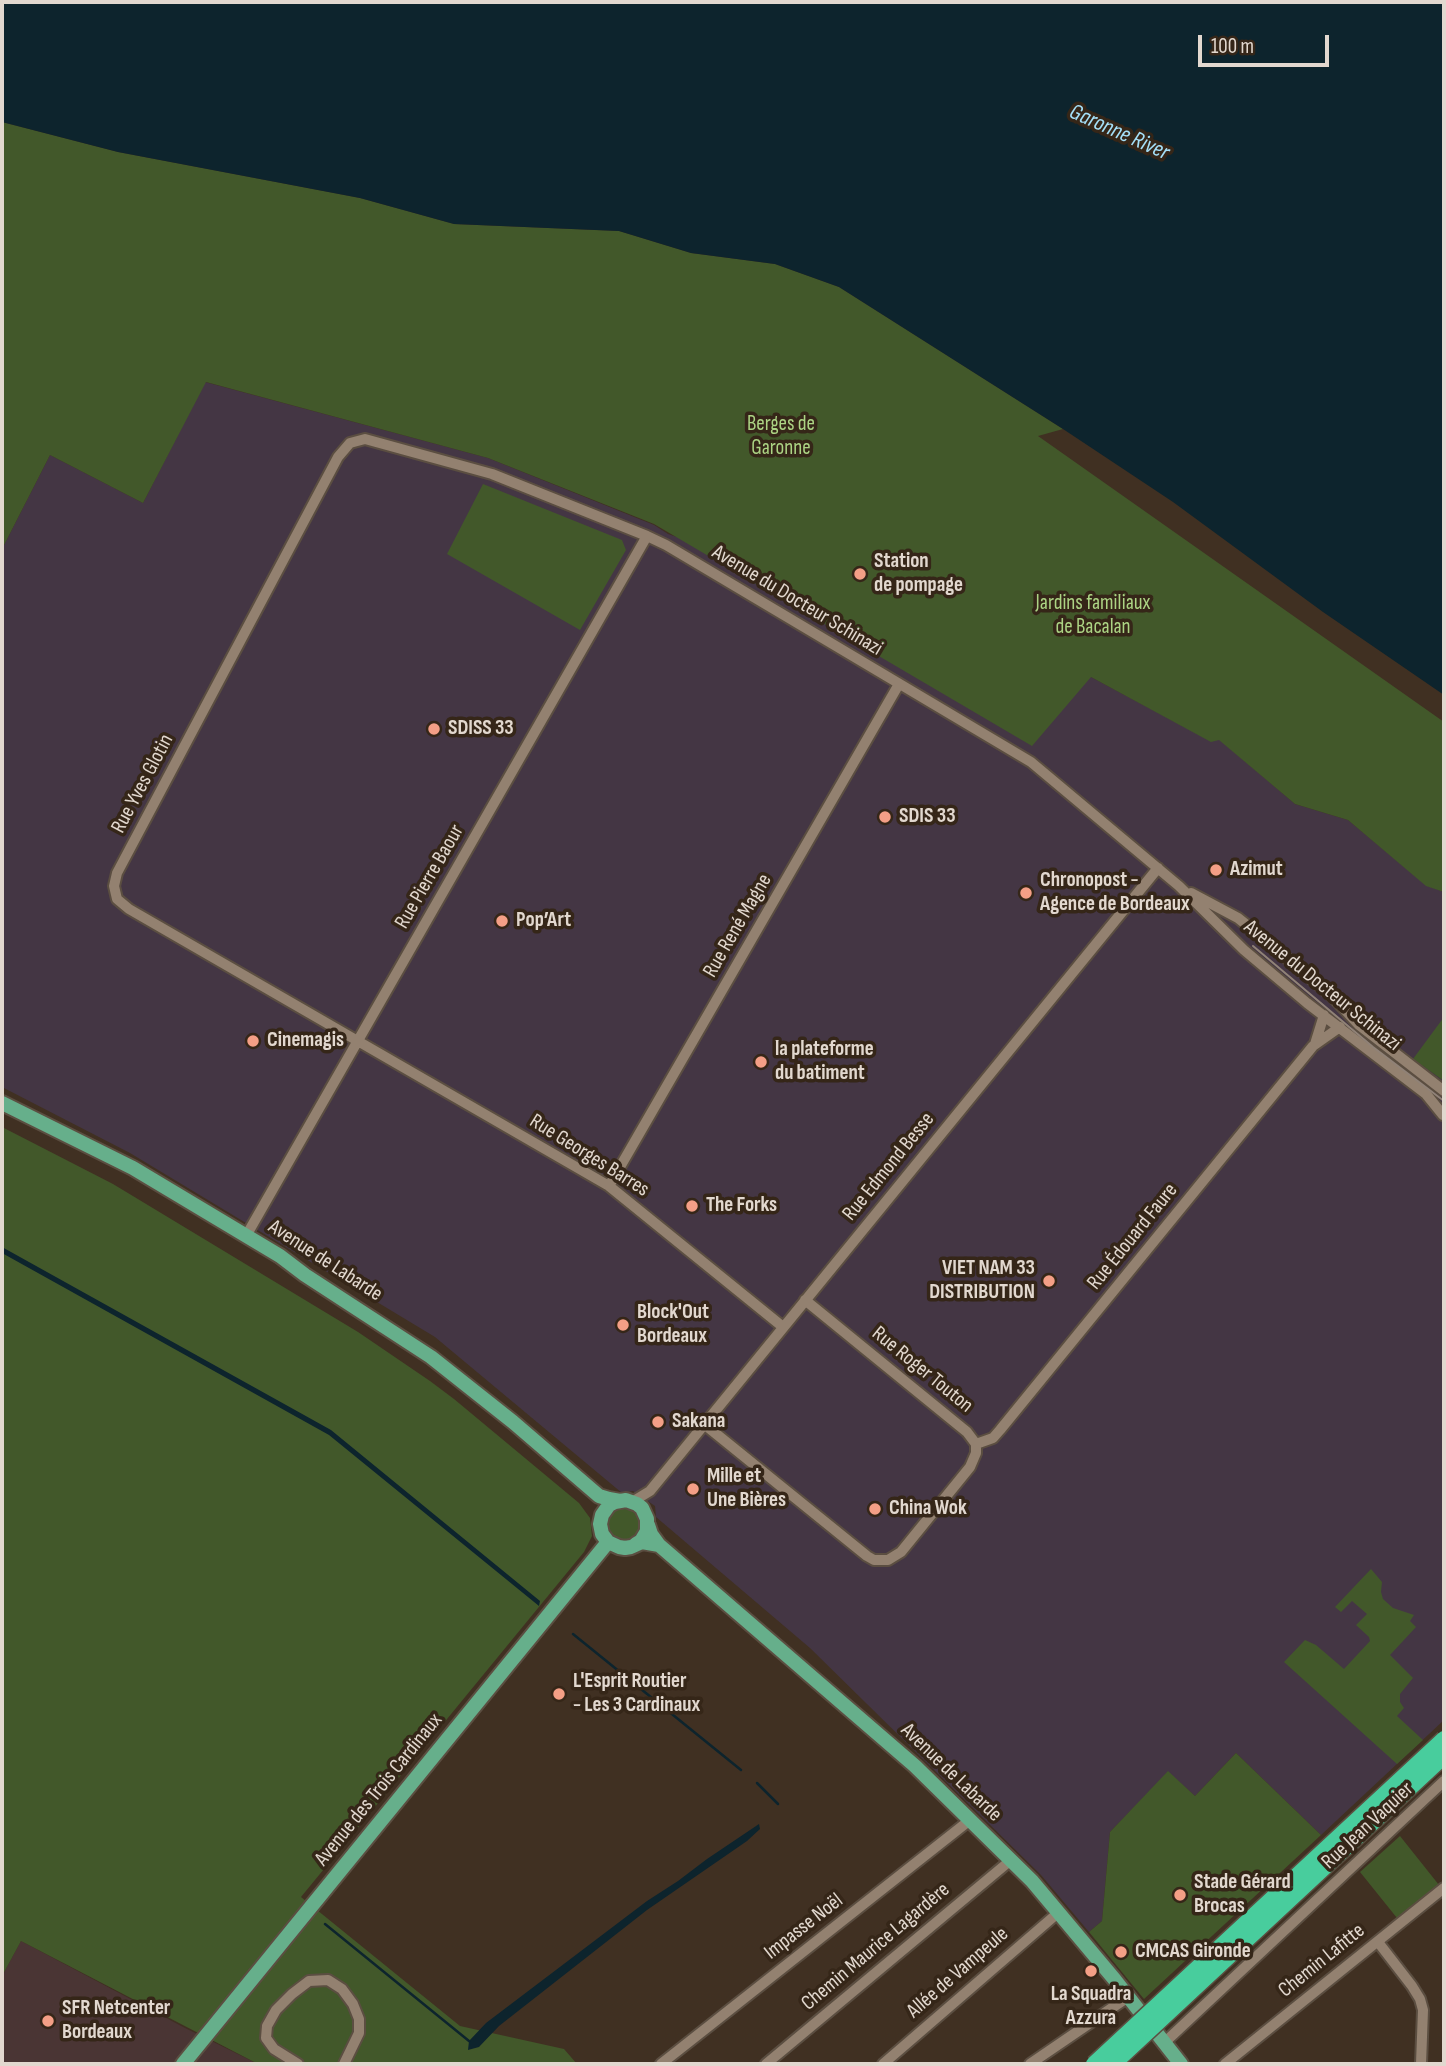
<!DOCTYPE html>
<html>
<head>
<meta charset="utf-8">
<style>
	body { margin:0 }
	#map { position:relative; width:1446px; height:2066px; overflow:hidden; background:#403022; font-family:"Sofia Sans Condensed",sans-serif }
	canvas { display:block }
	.frame { position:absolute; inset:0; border:4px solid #e2d8cf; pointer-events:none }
	.scale { position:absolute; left:1198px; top:35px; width:131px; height:32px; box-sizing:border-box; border:4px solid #e2d8cf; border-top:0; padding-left:9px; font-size:21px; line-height:24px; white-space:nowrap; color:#e2d8cf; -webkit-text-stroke:5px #352618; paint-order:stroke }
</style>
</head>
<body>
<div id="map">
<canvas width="1446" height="2066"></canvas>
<div class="frame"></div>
<div class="scale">100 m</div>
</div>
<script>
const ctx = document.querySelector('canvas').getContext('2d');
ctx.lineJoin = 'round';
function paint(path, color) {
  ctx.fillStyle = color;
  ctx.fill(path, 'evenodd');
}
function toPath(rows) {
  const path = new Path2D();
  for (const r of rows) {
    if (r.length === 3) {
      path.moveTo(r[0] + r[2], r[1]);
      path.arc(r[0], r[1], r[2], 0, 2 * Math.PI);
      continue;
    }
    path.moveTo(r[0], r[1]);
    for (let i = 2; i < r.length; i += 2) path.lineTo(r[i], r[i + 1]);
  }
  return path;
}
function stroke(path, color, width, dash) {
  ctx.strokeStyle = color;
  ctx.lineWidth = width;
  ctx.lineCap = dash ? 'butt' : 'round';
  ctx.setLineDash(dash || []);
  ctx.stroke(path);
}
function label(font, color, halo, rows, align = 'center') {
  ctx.font = font + ' "Sofia Sans Condensed",sans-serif';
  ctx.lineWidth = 7;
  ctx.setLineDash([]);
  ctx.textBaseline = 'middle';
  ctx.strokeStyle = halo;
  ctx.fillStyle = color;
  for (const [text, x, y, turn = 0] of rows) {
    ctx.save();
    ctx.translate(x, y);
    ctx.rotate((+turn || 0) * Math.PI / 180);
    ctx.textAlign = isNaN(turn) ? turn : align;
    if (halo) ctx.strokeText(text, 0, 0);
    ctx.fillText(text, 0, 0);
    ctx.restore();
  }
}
const commercial = toPath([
	[21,1941,185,2028,258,2064,2,2064,2,1976]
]);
const industrial = toPath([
	[205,382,488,458,654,525,668,534,1091,677,1211,741,1219,739,1295,804,1348,820,1426,885,1444,892,1444,1720,1321,1835,1236,1753,1195,1796,1168,1772,1110,1832,1102,1921,1089,1932,1041,1875,810,1648,656,1517,655,1506,633,1491,622,1493,435,1337,130,1153,2,1087,2,549,50,455,143,503]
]);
const green = toPath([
	[2,122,118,152,360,198,454,224,619,231,691,253,775,264,839,287,1063,429,1038,436,1444,722,1444,892,1426,886,1348,820,1295,804,1219,740,1211,742,1091,677,1032,746,654,524,488,458,206,382,143,503,50,455,2,549],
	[483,484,622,540,626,550,580,630,447,554],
	[1444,1017,1444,1081,1413,1059],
	[2,1127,113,1184,358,1332,430,1381,454,1399,579,1503,590,1518,592,1536,584,1552,301,1897,460,2026,564,2049,577,2064,258,2064,21,1941,2,1976],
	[623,1524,16],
	[1371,1569,1382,1582,1381,1592,1383,1599,1393,1608,1414,1615,1410,1621,1416,1627,1390,1655,1413,1678,1400,1694,1400,1702,1404,1708,1397,1716,1423,1740,1397,1764,1284,1662,1305,1640,1316,1645,1344,1669,1370,1641,1369,1637,1356,1625,1367,1614,1352,1601,1341,1612,1335,1607],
	[1236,1753,1321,1835,1144,1999,1089,1932,1102,1921,1110,1832,1168,1771,1195,1796],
	[1400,1836,1439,1885,1397,1918,1360,1872]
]);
const water = toPath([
	[2,2,1444,2,1444,695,1323,612,1173,502,1063,429,839,287,775,264,691,253,619,231,454,224,360,198,118,152,2,122],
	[2,1247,331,1430,540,1601,539,1606,329,1435,2,1253],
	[759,1824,760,1829,747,1841,647,1910,499,2026,479,2047,468,2050,469,2041,486,2023,647,1901,678,1881,707,1859]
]);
const stream = toPath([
	[573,1634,741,1770],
	[757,1783,778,1804],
	[325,1924,469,2041]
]);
const minor = toPath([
	[1191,893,1238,918,1258,934,1333,997,1359,1025,1444,1091],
	[1315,1044,1324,1015],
	[609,1186,899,684],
	[246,1236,647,536],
	[783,1327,609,1186,129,909,117,899,114,886,117,873,338,457,350,443,365,439,492,474,647,536,666,545,1031,762,1179,886,1244,950,1307,1003,1426,1094,1443,1115],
	[704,1424,867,1556,874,1560,888,1560,901,1552,970,1467,976,1453,976,1444,967,1432,805,1300],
	[976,1444,993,1438,1000,1430,1313,1046,1340,1027],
	[632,1502,650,1491,1158,868],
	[1378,1942,1412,1986,1420,1999,1423,2010,1421,2064],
	[1164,2043,1444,1781],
	[298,2064,274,2049,266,2038,267,2026,276,2010,292,1994,309,1981,328,1980,342,1989,353,2004,359,2019,359,2033,344,2064],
	[661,2064,970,1820],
	[766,2064,1011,1860],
	[883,2064,1059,1912],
	[1030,2064,1128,1997],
	[1225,2064,1444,1888]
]);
const major = toPath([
	[2,1103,133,1168,280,1256,305,1275,431,1357,513,1422,599,1496,609,1499,620,1501],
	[648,1525,651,1534,659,1545,915,1766,1032,1881,1115,1980,1181,2064],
	[636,1544,641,1541,647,1531,647,1519,642,1508,637,1504,626,1500,615,1502,609,1505,602,1515,600,1524,602,1534,608,1542,619,1547,625,1548,631,1547,642,1542,659,1545],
	[183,2064,608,1542]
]);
const tram = toPath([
	[1253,946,1373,1047,1444,1101]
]);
const highwayBridge = toPath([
	[1094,2064,1444,1739],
	[1113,2064,1444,1756]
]);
const markers = [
	[860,574,7,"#f49f86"],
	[434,729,7,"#f49f86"],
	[885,817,7,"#f49f86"],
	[1216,870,7,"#f49f86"],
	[1026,893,7,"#f49f86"],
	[502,921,7,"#f49f86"],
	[253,1041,7,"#f49f86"],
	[761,1062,7,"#f49f86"],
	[692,1206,7,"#f49f86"],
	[1049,1281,7,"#f49f86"],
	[623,1325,7,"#f49f86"],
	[658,1422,7,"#f49f86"],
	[693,1489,7,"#f49f86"],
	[875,1509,7,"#f49f86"],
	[559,1694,7,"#f49f86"],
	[1180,1895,7,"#f49f86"],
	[1121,1952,7,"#f49f86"],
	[1091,1971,7,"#f49f86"],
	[48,2021,7,"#f49f86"]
];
const parkNames = [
	["Berges de",781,425],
	["Garonne",781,449],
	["Jardins familiaux",1093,604],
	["de Bacalan",1093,628]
];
const poiNames = [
	["Station",874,562],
	["de pompage",874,586],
	["SDISS 33",448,729],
	["SDIS 33",899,817],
	["Azimut",1230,870],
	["Chronopost -",1040,881],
	["Agence de Bordeaux",1040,905],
	["Pop’Art",516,921],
	["Cinemagis",267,1041],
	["la plateforme",775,1050],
	["du batiment",775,1074],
	["The Forks",706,1206],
	["VIET NAM 33",1035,1269,"right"],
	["DISTRIBUTION",1035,1293,"right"],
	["Block'Out",637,1313],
	["Bordeaux",637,1337],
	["Sakana",672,1422],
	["Mille et",707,1477],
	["Une Bières",707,1501],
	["China Wok",889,1509],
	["L'Esprit Routier",573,1682],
	["- Les 3 Cardinaux",573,1706],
	["Stade Gérard",1194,1883],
	["Brocas",1194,1907],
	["CMCAS Gironde",1135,1952],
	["La Squadra",1091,1995,"center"],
	["Azzura",1091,2019,"center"],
	["SFR Netcenter",62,2009],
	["Bordeaux",62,2033]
];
const streetNames = [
	["Avenue du Docteur Schinazi",797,601,31],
	["Rue Yves Glotin",143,784,-62],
	["Rue Pierre Baour",430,877,-60],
	["Rue René Magne",738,926,-60],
	["Avenue du Docteur Schinazi",1322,986,39],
	["Rue Georges Barres",589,1156,32],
	["Rue Edmond Besse",889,1167,-51],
	["Rue Édouard Faure",1133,1237,-51],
	["Avenue de Labarde",325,1261,33],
	["Rue Roger Touton",922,1370,39],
	["Avenue de Labarde",951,1773,44],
	["Avenue des Trois Cardinaux",379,1790,-51],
	["Rue Jean Vaquier",1368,1826,-43],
	["Impasse Noël",804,1927,-38],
	["Chemin Maurice Lagardère",876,1947,-40],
	["Chemin Lafitte",1322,1961,-39],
	["Allée de Vampeule",958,1973,-41]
];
const waterNames = [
	["Garonne River",1119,133,24]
];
paint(commercial, '#4a3534');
paint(industrial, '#443644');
paint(green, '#42582a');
paint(water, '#0d242d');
stroke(stream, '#0d242d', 2.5);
stroke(minor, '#5b4e41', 14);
stroke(major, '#5b4e41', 18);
stroke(minor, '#938170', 10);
stroke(major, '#66af8b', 14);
stroke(tram, '#908277', 2);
stroke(highwayBridge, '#5b4e41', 19, []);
stroke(highwayBridge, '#48cd9d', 16);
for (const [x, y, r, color] of markers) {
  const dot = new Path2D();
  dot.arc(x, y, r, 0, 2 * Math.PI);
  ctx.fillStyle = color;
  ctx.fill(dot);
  stroke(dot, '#352618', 2.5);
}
label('21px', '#acd484', '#352618', parkNames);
label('bold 21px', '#e2d8cf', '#352618', poiNames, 'left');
label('21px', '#e2d8cf', '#352618', streetNames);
label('italic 23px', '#a5e0f8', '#352618', waterNames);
</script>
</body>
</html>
